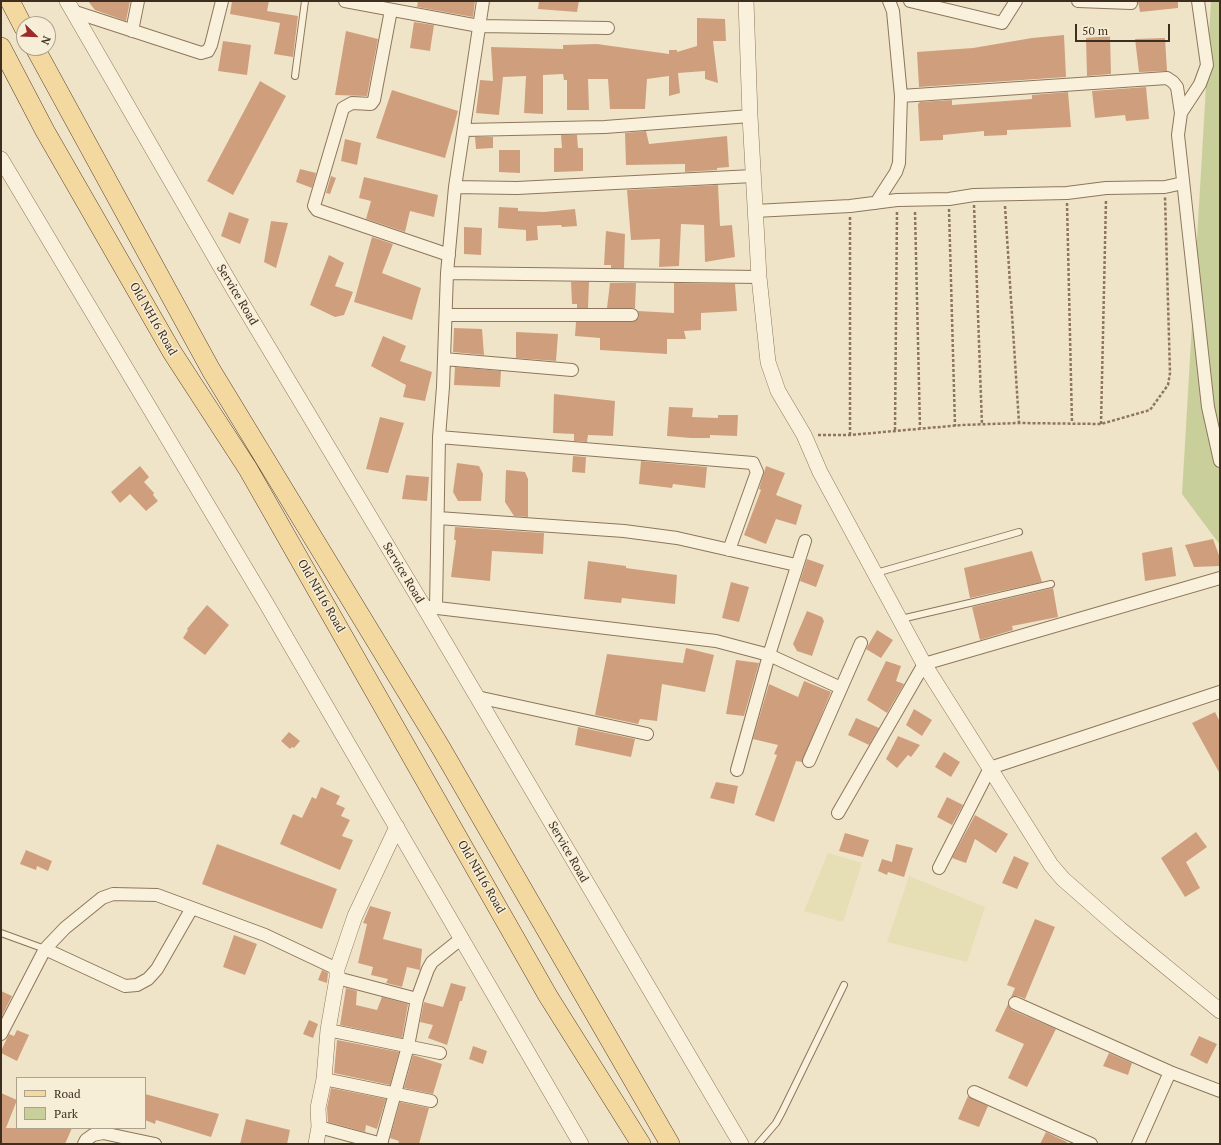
<!DOCTYPE html>
<html>
<head>
<meta charset="utf-8">
<style>
	body { margin:0 }
	#map { position:relative; width:1221px; height:1145px; overflow:hidden; background:#f0e4c8; font-family:"PT Serif",serif }
	canvas { display:block }
	.frame { position:absolute; inset:0; border:2px solid #3d2e20; pointer-events:none }
	.legend { position:absolute; left:16px; top:1077px; width:130px; height:52px; box-sizing:border-box; background:#f7eed8; border:1px solid #ada18e; margin:0; padding:5px 7px; list-style:none; font-size:12px; color:#3d2e20 }
	.legend li { display:flex; align-items:center; gap:8px; height:20px }
	.legend b { width:20px; border:1px solid #ada18e }
	.north { position:absolute; left:16px; top:16px; width:40px; height:40px; box-sizing:border-box; background:#f7eed8; border:1px solid #ada18e; border-radius:50%; rotate:113deg; font-size:11px; font-weight:700; line-height:16px; text-align:center; color:#3d2e20 }
	.north::after { content:''; display:block; margin:auto; width:14px; height:18px; background:#9e2a2b; clip-path:polygon(50% 0,100% 100%,50% 72%,0 100%) }
	.scale { position:absolute; left:1075px; top:24px; width:95px; height:18px; box-sizing:border-box; border:2px solid #3d2e20; border-top:0; padding-left:5px; font-size:12px; line-height:14px; white-space:nowrap; color:#3d2e20; -webkit-text-stroke:3px #f7eed8; paint-order:stroke }
</style>
</head>
<body>
<div id="map">
<canvas width="1221" height="1145"></canvas>
<div class="frame"></div>
<ul class="legend">
<li><b style="height:5px;background:#f3d9a0"></b>Road</li>
<li><b style="height:11px;background:#c9cf9b"></b>Park</li>
</ul>
<div class="north">N</div>
<div class="scale">50 m</div>
</div>
<script>
const ctx = document.querySelector('canvas').getContext('2d');
ctx.lineJoin = 'round';
function paint(path, color) {
  ctx.fillStyle = color;
  ctx.fill(path, 'evenodd');
}
function toPath(rows) {
  const path = new Path2D();
  for (const r of rows) {
    path.moveTo(r[0], r[1]);
    for (let i = 2; i < r.length; i += 2) path.lineTo(r[i], r[i + 1]);
  }
  return path;
}
function stroke(path, color, width, dash) {
  ctx.strokeStyle = color;
  ctx.lineWidth = width;
  ctx.lineCap = dash ? 'butt' : 'round';
  ctx.setLineDash(dash || []);
  ctx.stroke(path);
}
function label(font, color, halo, rows, align = 'center') {
  ctx.font = font + ' "PT Serif",serif';
  ctx.lineWidth = 3;
  ctx.setLineDash([]);
  ctx.textBaseline = 'middle';
  ctx.strokeStyle = halo;
  ctx.fillStyle = color;
  for (const [text, x, y, turn = 0] of rows) {
    ctx.save();
    ctx.translate(x, y);
    ctx.rotate((+turn || 0) * Math.PI / 180);
    ctx.textAlign = isNaN(turn) ? turn : align;
    if (halo) ctx.strokeText(text, 0, 0);
    ctx.fillText(text, 0, 0);
    ctx.restore();
  }
}
const farmland = toPath([
	[828,853,862,863,843,922,804,911],
	[909,876,985,907,967,962,887,942]
]);
const green = toPath([
	[1211,1,1220,1,1220,545,1182,494]
]);
const building = toPath([
	[88,1,130,1,126,21,95,10],
	[232,1,269,1,267,11,298,16,293,57,274,54,280,23,230,14],
	[418,1,475,1,473,17,417,7],
	[539,1,579,1,577,12,538,9],
	[1138,1,1178,1,1178,8,1140,12],
	[697,18,725,19,726,41,713,41,718,83,705,79,705,71,678,73,680,93,669,96,669,76,647,79,645,109,610,109,608,79,588,79,589,110,567,110,567,80,564,80,563,74,543,75,543,114,524,113,526,76,503,77,499,115,476,113,480,80,493,81,491,47,563,49,563,45,597,44,669,54,669,50,677,50,677,52,697,46],
	[414,22,434,25,430,51,410,48],
	[346,31,378,39,367,96,335,95],
	[1064,35,1066,77,919,87,917,52,973,48,1032,38],
	[1110,36,1111,74,1087,76,1086,38],
	[1165,38,1167,71,1139,72,1135,39],
	[223,41,251,45,247,75,218,71],
	[260,81,286,96,233,195,207,181],
	[1146,87,1149,119,1126,121,1125,115,1095,118,1092,91],
	[392,90,458,111,445,158,376,138],
	[1068,92,1071,127,1007,130,1007,135,984,136,984,131,943,135,943,140,920,141,918,104,920,102,952,100,952,105,1032,99,1032,95],
	[646,131,649,144,727,136,729,167,717,168,717,170,685,172,685,164,626,165,625,133],
	[561,135,577,135,578,148,583,148,583,171,554,172,554,148,562,148],
	[475,137,493,137,493,148,476,149],
	[345,139,361,143,357,165,341,161],
	[499,150,520,150,520,173,499,172],
	[300,169,316,173,312,188,296,182],
	[331,176,336,178,330,194,326,193],
	[364,177,438,195,434,217,410,211,405,232,366,219,371,201,359,198],
	[718,185,720,226,732,225,735,257,705,262,704,225,681,224,679,266,659,267,660,239,631,240,627,190],
	[499,207,518,208,518,211,544,212,575,209,577,226,562,227,561,225,537,226,538,240,526,241,526,230,498,228],
	[229,212,249,219,240,244,221,236],
	[271,221,288,223,276,268,264,262],
	[464,227,482,228,481,255,464,254],
	[606,231,625,234,624,268,611,268,611,265,604,265],
	[372,237,393,244,382,273,421,288,412,320,354,302],
	[329,255,344,263,335,286,353,292,344,315,335,317,310,305],
	[571,282,589,282,588,308,577,308,577,304,572,304],
	[610,283,636,283,635,308,607,308],
	[674,283,735,284,737,311,701,313,701,330,684,331,686,339,667,339,667,354,600,350,600,338,575,336,576,322,632,322,639,318,638,311,674,313],
	[454,328,482,329,484,355,453,352],
	[516,332,558,334,556,361,516,358],
	[383,336,406,346,400,361,432,372,425,401,403,397,406,385,371,366],
	[455,367,501,371,500,387,454,385],
	[554,394,615,401,613,436,588,435,587,442,574,441,574,434,553,433],
	[669,407,693,408,692,417,718,418,718,415,738,415,737,436,710,435,710,438,691,438,667,436],
	[380,417,404,423,388,473,366,469],
	[573,456,586,457,585,473,572,472],
	[641,461,707,467,705,488,673,484,672,488,639,484],
	[457,463,479,466,483,474,481,501,458,501,453,492],
	[140,466,149,477,144,482,154,493,153,495,158,501,146,511,130,494,120,503,111,492],
	[766,466,785,473,776,495,802,505,796,525,776,519,766,544,744,535,761,490,759,489],
	[506,470,525,472,528,479,528,517,514,516,505,502],
	[406,475,429,477,427,501,402,499],
	[455,527,544,533,543,554,492,551,490,581,451,577,456,540,454,540],
	[1213,539,1220,558,1220,566,1194,567,1185,545],
	[1172,547,1176,576,1145,581,1142,553],
	[1032,551,1042,582,970,598,964,568],
	[807,559,824,565,816,587,800,581],
	[588,561,626,566,626,568,677,575,675,604,622,598,621,603,584,599],
	[731,582,749,587,739,622,722,618],
	[1053,588,1058,617,1012,626,1013,630,980,640,972,607],
	[207,605,229,625,205,655,183,638,188,630,187,629],
	[807,611,822,617,824,621,812,656,797,651,793,644],
	[877,630,893,640,881,658,866,649],
	[686,648,714,655,705,692,662,684,657,721,640,719,638,724,595,715,607,654,683,663],
	[736,660,759,663,744,716,726,714],
	[886,661,901,666,896,681,904,684,887,713,867,700],
	[804,681,831,692,802,762,796,761,774,822,755,815,777,755,774,754,778,745,753,739,769,684,798,697],
	[914,709,932,720,922,736,906,725],
	[1215,712,1220,722,1220,774,1192,723],
	[856,718,879,728,869,745,848,735],
	[578,727,635,739,631,757,575,745],
	[289,732,300,741,294,748,292,747,290,749,281,741],
	[898,736,920,745,911,757,908,755,897,768,886,759],
	[944,752,960,762,951,777,935,767],
	[716,782,738,786,734,804,710,798],
	[321,787,340,796,336,804,345,808,341,816,350,820,342,836,353,840,340,870,280,844,293,814,302,818,312,797,316,799],
	[947,797,963,805,952,825,937,817],
	[975,815,1008,834,996,853,975,839,966,863,952,858],
	[1196,832,1207,847,1186,862,1200,888,1185,897,1161,858],
	[845,833,869,840,863,857,839,851],
	[217,844,337,889,322,929,202,884],
	[896,844,913,848,904,877,888,872,887,875,878,871,882,859,892,862],
	[26,850,52,861,48,871,37,866,36,870,20,864],
	[1014,856,1029,863,1017,889,1002,883],
	[370,906,391,912,383,939,422,949,420,970,407,967,402,987,386,983,388,979,371,975,373,967,358,963,367,924,363,923],
	[1035,919,1055,927,1025,999,1018,996,1011,997,1015,988,1007,985],
	[234,935,257,944,245,975,223,967],
	[322,970,328,973,327,983,318,980],
	[451,983,466,987,462,1001,460,1001,447,1045,428,1038,433,1025,420,1022,424,1002,443,1007],
	[346,988,357,991,356,1005,377,1010,382,997,408,1004,402,1038,340,1025],
	[1,991,12,996,1,1018],
	[1008,1004,1012,1010,1056,1029,1027,1087,1008,1078,1024,1044,995,1031],
	[309,1020,318,1024,313,1038,303,1034],
	[17,1030,29,1035,17,1061,1,1053,1,1051,9,1034,14,1036],
	[1199,1036,1217,1044,1207,1064,1190,1055],
	[337,1040,399,1052,390,1085,334,1073],
	[473,1046,487,1051,483,1064,469,1059],
	[1109,1053,1132,1063,1128,1075,1103,1066],
	[413,1055,442,1064,433,1094,404,1088],
	[331,1088,386,1099,377,1129,366,1125,365,1132,328,1122,327,1108],
	[1,1093,17,1100,6,1128,72,1128,65,1144,1,1144],
	[145,1094,219,1114,211,1137,156,1120,155,1124,145,1120],
	[968,1096,988,1106,979,1127,958,1119],
	[400,1102,429,1108,419,1144,398,1144,399,1141,390,1138],
	[246,1119,290,1130,287,1144,240,1144],
	[1046,1132,1067,1142,1066,1144,1040,1144]
]);
const path = toPath([
	[1067,203,1072,423],
	[974,205,982,425],
	[1005,206,1019,423],
	[949,209,955,426],
	[915,212,920,428],
	[850,217,850,435],
	[1101,424,1106,199],
	[895,430,897,211],
	[818,435,850,435,962,425,1019,423,1101,424,1150,410,1168,385,1170,373,1165,197]
]);
const service = toPath([
	[295,76,305,1],
	[876,573,1019,532],
	[901,619,1051,584],
	[1,933,45,949],
	[758,1144,776,1123,782,1112,844,985]
]);
const minor = toPath([
	[345,1,479,26,608,28],
	[910,1,1002,23,1016,1],
	[1078,1,1131,3],
	[1198,1,1207,65,1200,84,1181,113,1178,135,1208,407,1220,461],
	[391,10,374,100,371,104,352,103,343,108,314,206,317,210,449,255],
	[72,11,201,53,208,51,211,45,222,1],
	[132,31,138,1],
	[901,96,1167,78,1173,82,1177,87,1181,113],
	[465,130,605,127,750,116],
	[455,187,517,188,753,176],
	[876,203,896,172,899,163,901,96,893,11,889,1],
	[755,211,850,206,897,200,949,199,974,195,1067,193,1106,188,1165,187,1183,183],
	[447,273,759,277],
	[446,315,632,315],
	[444,359,572,370],
	[439,437,753,463,757,472,729,550],
	[438,518,624,531,677,538,796,565],
	[429,607,716,641,769,655,841,688],
	[436,608,439,437,443,387,447,273,455,187,483,1],
	[477,697,647,734],
	[809,761,861,643],
	[737,770,769,655,805,541],
	[838,813,924,664,1220,578],
	[939,868,990,768,1220,692],
	[45,949,125,986,137,985,148,979,157,969,192,908],
	[337,978,417,999],
	[1015,1003,1170,1072,1220,1091],
	[328,1030,440,1053],
	[1,1034,45,949,65,928,102,898,113,894,157,895,265,935,337,969],
	[324,1079,431,1101],
	[974,1092,1091,1144],
	[319,1127,382,1144],
	[84,1144,86,1140,93,1135,103,1133,155,1144],
	[381,1144,408,1046,417,999,428,969,432,962,462,938],
	[1138,1144,1170,1072]
]);
const tertiary = toPath([
	[67,1,234,290,424,607,741,1144],
	[746,1,750,116,759,277,768,362,778,391,804,435,820,472,924,664,1051,865,1063,879,1120,929,1220,1011],
	[1,159,266,603,581,1144],
	[316,1144,319,1127,318,1108,324,1079,328,1030,337,978,337,969,355,916,397,827]
]);
const primary = toPath([
	[10,1,24,28],
	[1,47,45,131,172,352,248,469,548,996,641,1144],
	[35,48,211,370,441,748,670,1144]
]);
const streetNames = [
	["Service Road",237,295,59],
	["Old NH16 Road",153,319,60],
	["Service Road",403,573,59],
	["Old NH16 Road",321,596,60],
	["Service Road",568,852,60],
	["Old NH16 Road",481,877,60]
];
paint(farmland, '#e6deb5');
paint(green, '#c9cf9b');
paint(building, '#cf9f7d');
stroke(service, '#8d765c', 8);
stroke(minor, '#8d765c', 14);
stroke(tertiary, '#8d765c', 16);
stroke(primary, '#5b4430', 20);
stroke(path, '#8d765c', 2.5, [3, 2]);
stroke(service, '#faf1dc', 6);
stroke(minor, '#faf1dc', 12);
stroke(tertiary, '#faf1dc', 15);
stroke(primary, '#f3d9a0', 19);
label('12px', '#3d2e20', '#f7eed8', streetNames);
</script>
</body>
</html>
